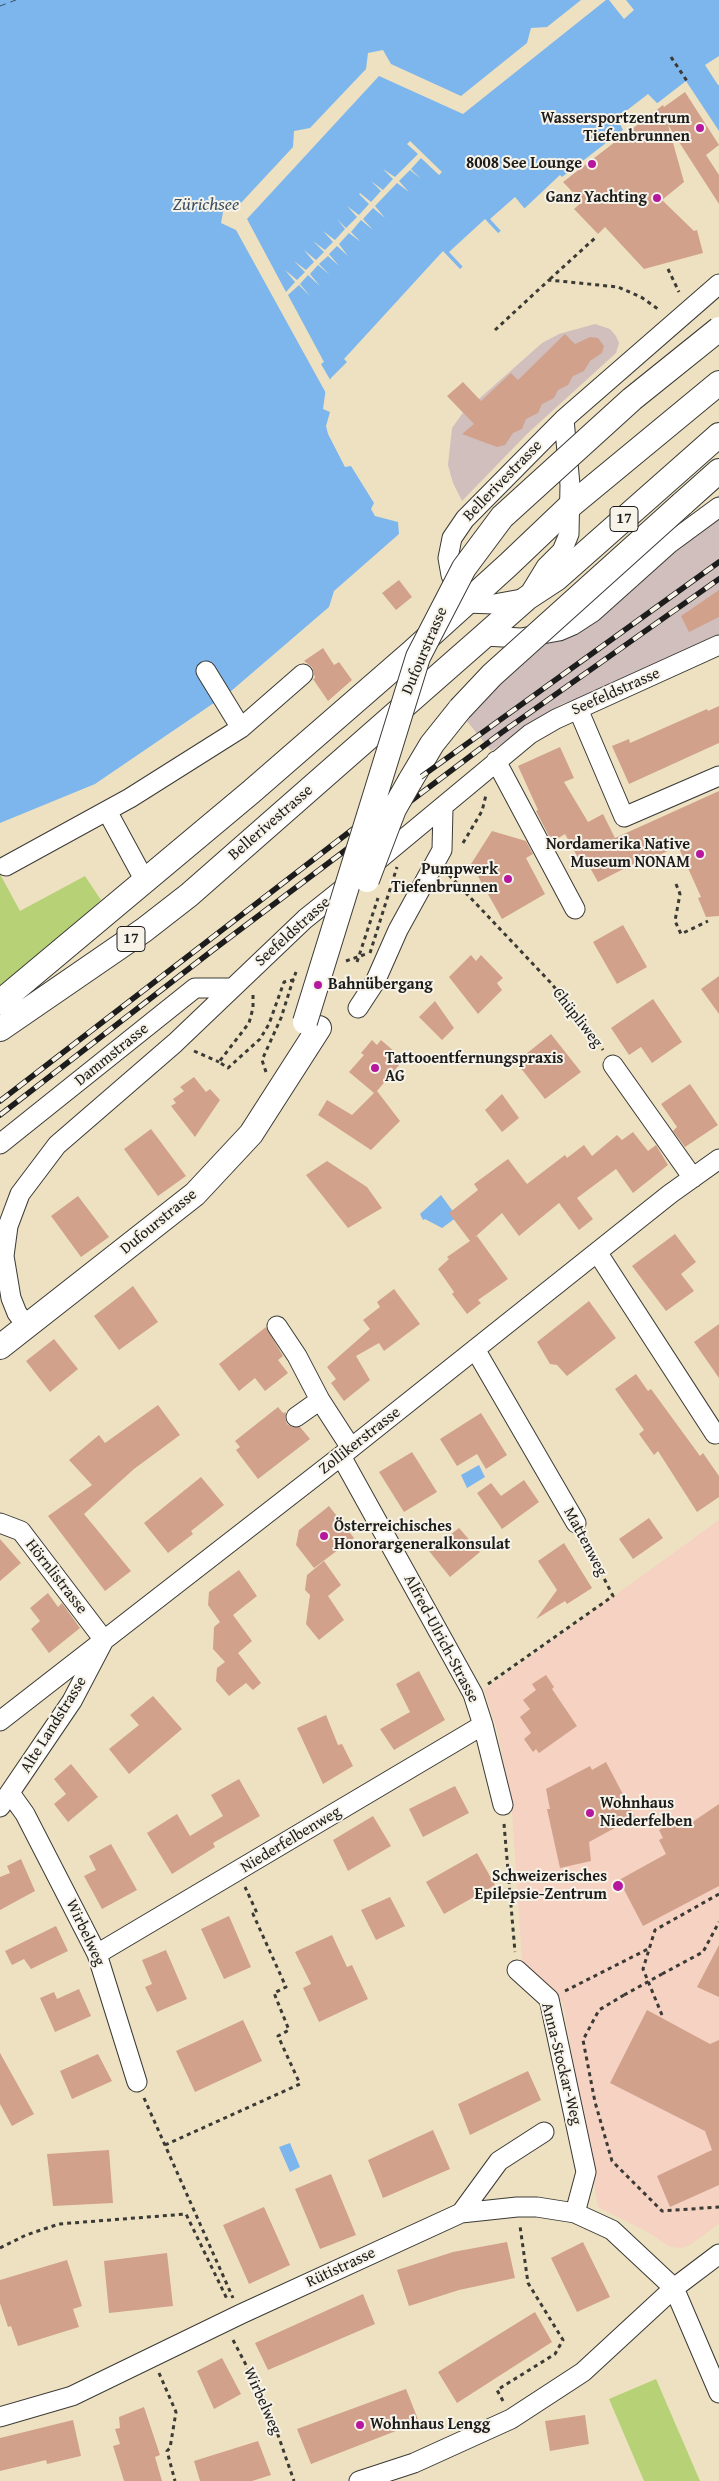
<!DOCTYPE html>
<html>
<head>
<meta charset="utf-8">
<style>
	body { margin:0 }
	canvas { display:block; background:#ede1c1 }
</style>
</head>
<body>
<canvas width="719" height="2481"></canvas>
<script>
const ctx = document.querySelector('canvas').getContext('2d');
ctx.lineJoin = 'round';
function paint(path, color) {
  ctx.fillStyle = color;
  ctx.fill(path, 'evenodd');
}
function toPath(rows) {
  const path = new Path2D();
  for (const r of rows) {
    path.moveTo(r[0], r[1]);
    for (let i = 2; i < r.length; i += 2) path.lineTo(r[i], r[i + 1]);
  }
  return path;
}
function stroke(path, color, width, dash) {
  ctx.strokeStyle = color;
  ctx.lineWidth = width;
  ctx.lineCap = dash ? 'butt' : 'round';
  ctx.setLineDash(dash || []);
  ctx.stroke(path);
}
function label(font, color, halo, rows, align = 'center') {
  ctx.font = font + ' "Gentium Book Plus",serif';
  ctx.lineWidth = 4;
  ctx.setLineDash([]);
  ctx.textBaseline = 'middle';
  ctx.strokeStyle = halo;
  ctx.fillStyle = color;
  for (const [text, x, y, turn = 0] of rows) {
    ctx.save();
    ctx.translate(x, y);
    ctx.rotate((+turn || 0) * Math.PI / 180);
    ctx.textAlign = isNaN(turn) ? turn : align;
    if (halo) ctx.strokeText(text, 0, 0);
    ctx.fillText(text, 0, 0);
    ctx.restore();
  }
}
const built = toPath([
	[719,1520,719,2224,690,2245,681,2248,670,2247,646,2231,598,2207,563,2003,522,1961,512,1811,498,1733,484,1690]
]);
const industrial = toPath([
	[595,324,610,329,616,336,619,343,616,353,527,434,462,501,453,483,448,465,452,428,462,414,542,343,559,334],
	[719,495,719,635,577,699,562,704,491,751,462,715,561,624]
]);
const green = toPath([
	[0,874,20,911,85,876,101,900,0,995],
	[656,2379,700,2481,644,2481,609,2399]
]);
const water = toPath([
	[0,0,719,0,719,131,686,81,562,177,560,175,460,269,443,251,344,359,347,362,331,378,326,388,323,409,330,412,326,426,328,434,345,467,351,466,374,503,371,509,375,516,398,522,399,534,334,591,329,607,230,692,95,784,0,823],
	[441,1195,457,1217,442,1228,425,1219,423,1220,420,1214],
	[479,1465,485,1477,467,1488,461,1475],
	[290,2143,300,2167,290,2172,279,2147]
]);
const pier = toPath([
	[581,0,606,0,463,114,379,76,247,219,286,292,295,282,285,270,297,280,305,272,294,261,306,270,314,262,304,250,316,260,324,252,313,241,325,250,333,242,323,231,335,240,345,229,337,219,346,228,357,217,347,206,359,215,369,204,359,194,360,193,371,202,381,191,371,181,383,190,393,179,383,169,395,177,418,154,407,144,410,141,442,172,439,175,421,158,411,169,421,179,410,170,399,181,409,192,397,183,375,206,385,218,373,208,363,219,373,230,361,220,351,232,361,242,349,233,339,244,348,256,337,246,329,254,339,266,328,256,319,264,330,275,318,265,310,274,320,286,308,275,300,284,310,296,299,285,288,295,324,362,321,364,332,383,327,395,236,230,221,223,224,207,240,204,293,147,294,131,310,128,366,69,368,53,383,50,391,64,461,96,527,43,531,28,547,27],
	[609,0,626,0,634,10,624,19],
	[719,56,719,85,718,85,705,65],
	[648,94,659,105,561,179,623,130,617,118],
	[515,197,525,209,501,231,490,219],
	[485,219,499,234,463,267,449,252]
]);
const ferry = toPath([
	[0,6,16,0]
]);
const building = toPath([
	[685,92,719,145,706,155,719,175,719,204,668,125,684,182,662,200,694,231,697,230,703,253,644,269,605,227,598,234,574,209,582,202,563,182,663,105,664,107],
	[565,334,575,344,590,337,598,338,604,346,602,353,590,361,584,371,573,376,568,385,558,390,554,398,542,404,538,413,526,419,522,429,513,433,505,445,497,447,462,434,474,424,447,396,463,382,481,401,511,373,518,380],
	[399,580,412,597,396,610,382,593],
	[719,590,719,617,689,632,681,616],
	[323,648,334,665,339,662,352,680,328,701,313,679,315,678,312,667,304,661],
	[719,706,719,743,629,784,612,746,629,739,630,743,707,709,708,711],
	[560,747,574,778,564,782,588,822,603,814,615,838,719,791,719,916,706,917,698,898,701,897,678,846,643,863,641,860,598,882,589,866,584,869,565,834,552,842,536,811,538,810,518,766],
	[492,831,526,841,533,854,526,858,545,894,502,919,471,864],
	[623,925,647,967,617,984,593,942],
	[471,955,476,961,481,955,503,978,497,983,502,990,478,1014,449,977],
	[719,976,719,1014,701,989],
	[653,999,682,1042,652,1063,641,1047,629,1055,611,1028],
	[435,1001,454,1028,442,1040,419,1017],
	[551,1034,581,1072,545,1099,516,1062],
	[372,1040,377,1045,381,1040,395,1052,391,1056,400,1064,377,1091,400,1121,371,1150,318,1115,327,1100,352,1115,374,1093,349,1072,364,1055,361,1053],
	[194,1077,206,1092,210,1089,220,1100,195,1137,171,1106,176,1103,173,1099,184,1091,180,1087],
	[690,1084,718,1125,685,1147,673,1131,677,1127,661,1104],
	[502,1094,519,1118,502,1132,485,1110],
	[151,1129,186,1176,158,1196,124,1149],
	[633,1132,648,1151,656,1145,668,1165,633,1193,616,1169,577,1198,593,1219,579,1230,559,1203,519,1236,502,1213,474,1238,477,1236,508,1279,478,1300,481,1303,467,1314,452,1294,454,1292,438,1269,449,1259,447,1257,470,1241,449,1213,478,1190,474,1184,508,1159,527,1184,565,1155,567,1158,584,1145,592,1156,617,1135,622,1140],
	[327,1161,367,1187,382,1208,348,1228,306,1175],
	[78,1196,109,1237,81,1257,51,1216],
	[675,1234,696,1262,681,1274,694,1291,666,1311,632,1266],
	[133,1286,158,1322,119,1350,94,1316],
	[394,1289,420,1324,384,1351,379,1343,356,1356,370,1380,344,1401,331,1383,336,1379,327,1367,370,1329,363,1320,380,1307,377,1302],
	[589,1301,616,1338,567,1376,557,1365,550,1364,537,1342],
	[719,1324,719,1378,694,1342],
	[266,1327,283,1356,278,1360,288,1373,265,1391,255,1378,239,1391,219,1364],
	[54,1339,78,1369,50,1392,26,1361],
	[636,1374,648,1391,651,1389,700,1456,703,1453,719,1476,719,1497,697,1512,658,1451,654,1455,639,1434,644,1430,615,1389],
	[158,1405,180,1435,134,1469,84,1514,131,1571,105,1591,48,1516,92,1485,69,1460,99,1435,105,1443],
	[278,1407,283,1413,286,1412,285,1418,287,1424,292,1427,300,1427,310,1439,258,1479,236,1450,240,1447,235,1441],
	[481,1413,507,1455,486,1469,477,1454,457,1466,440,1439],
	[412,1452,437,1492,404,1512,379,1472],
	[201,1477,224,1505,191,1531,193,1534,168,1553,144,1523],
	[524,1480,539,1502,502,1529,477,1493,491,1483,501,1496],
	[329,1506,354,1538,314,1568,296,1545,299,1530],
	[649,1518,663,1538,633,1559,619,1539],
	[459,1528,480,1552,450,1577,429,1551],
	[0,1539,21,1563,0,1581],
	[564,1543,592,1588,567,1604,565,1601,536,1619,557,1590,538,1561],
	[324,1561,341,1585,328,1596,344,1620,319,1640,306,1624,310,1595,305,1590,307,1575],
	[239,1570,257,1596,233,1615,252,1641,238,1653,261,1683,253,1690,246,1683,229,1696,216,1681,217,1668,225,1662,213,1649,214,1627,220,1622,208,1605,209,1592],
	[48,1593,58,1607,62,1603,80,1628,49,1653,31,1629,40,1621,30,1608],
	[419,1671,445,1720,394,1750,380,1729,410,1712,396,1684],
	[546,1675,554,1687,552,1689,577,1726,539,1753,536,1749,533,1752,524,1739,531,1733,520,1717,530,1709,523,1700,536,1690,532,1684],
	[153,1696,182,1729,129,1774,109,1749,139,1725,130,1715],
	[326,1715,338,1745,342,1744,353,1766,323,1784,297,1728],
	[606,1762,635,1817,589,1842,591,1861,560,1868,547,1809,550,1809,546,1789,590,1766,592,1770],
	[71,1764,98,1797,68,1822,54,1804,66,1794,54,1779],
	[239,1779,260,1816,213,1843,215,1847,172,1874,147,1833,177,1814,190,1836,223,1816,211,1795],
	[455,1786,469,1813,423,1837,409,1809],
	[719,1804,719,1886,643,1926,619,1880,666,1854,659,1840,663,1838,659,1830,680,1818,685,1827],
	[373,1816,391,1846,348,1871,333,1840],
	[111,1844,137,1890,102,1909,84,1876,96,1870,89,1856],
	[477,1853,495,1885,444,1914,426,1882],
	[21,1859,35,1891,0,1910,0,1877,10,1873,7,1866],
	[390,1897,405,1926,376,1940,361,1910],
	[229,1916,251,1967,224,1979,201,1929],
	[56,1926,68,1951,31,1969,24,1959,12,1965,5,1951],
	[332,1935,347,1967,352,1965,368,1999,319,2022,303,1988,311,1984,295,1952],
	[719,1945,719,1997,697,1987],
	[166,1950,187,1999,157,2012,145,1987,152,1984,142,1960],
	[79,1989,91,2016,55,2032,40,1998,54,1992,57,1999],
	[647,2010,710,2044,719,2040,719,2185,670,2207,657,2176,712,2150,705,2131,610,2083],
	[243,2020,262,2061,195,2092,176,2051],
	[0,2053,34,2114,12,2126,0,2104],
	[98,2054,112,2081,72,2099,60,2071],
	[528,2071,541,2100,470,2135,458,2104],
	[433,2130,450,2169,383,2198,368,2160],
	[109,2150,113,2203,53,2206,47,2154],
	[331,2174,356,2235,320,2249,295,2189],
	[264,2207,290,2265,249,2284,223,2225],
	[507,2242,515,2278,459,2290,409,2306,397,2270,453,2252],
	[583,2242,610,2297,577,2312,551,2258],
	[167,2253,173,2306,109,2313,104,2261],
	[67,2260,82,2306,73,2309,79,2327,18,2346,11,2326,8,2327,0,2303,0,2280],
	[363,2294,375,2324,268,2370,255,2343],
	[535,2312,552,2342,457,2403,438,2372],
	[222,2358,241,2394,214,2409,197,2371],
	[406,2389,419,2422,311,2464,297,2429],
	[144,2407,160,2455,155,2457,162,2481,124,2481,113,2446,120,2444,115,2429,120,2428,119,2417],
	[585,2415,589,2444,550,2451,545,2421],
	[73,2420,81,2456,47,2464,46,2460,0,2471,0,2438],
	[258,2441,271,2475,252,2481,200,2481,194,2461]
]);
const path = toPath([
	[671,57,687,81],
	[668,269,679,292],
	[550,279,595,238],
	[495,330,549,280,618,287,641,297,658,309],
	[463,843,482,811,486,795],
	[449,875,550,982,585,1024,603,1050],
	[676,884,680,894,675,921,681,934,708,921],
	[346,961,366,954],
	[253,995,253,1008,249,1023,219,1062,228,1068,260,1039,269,1024,284,982,293,980,296,972],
	[194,1051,219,1062],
	[266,1072,262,1060,281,1018,293,980,295,979],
	[488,1684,613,1596,584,1539],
	[504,1824,515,1952],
	[662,1974,703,1952,719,1922],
	[565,1991,648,1949],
	[624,1995,599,2010,583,2040,595,2102,612,2161,662,2211,719,2207],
	[662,2015,643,1969,655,1930,719,1894],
	[144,2098,233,2298],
	[165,2145,300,2084,278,2036,289,2030,274,1993,286,1987,253,1914,257,1913,245,1887],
	[0,2248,26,2235,59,2224,186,2214,228,2301],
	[233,2340,269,2409,294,2481],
	[159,2373,176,2412,170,2448,167,2451,175,2481],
	[503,2401,497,2390,555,2354,563,2340,528,2283,520,2226]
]);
const minor = toPath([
	[564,419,570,485,569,534,562,551,546,567,527,598,494,604,466,603,451,575,448,558,452,538,465,519,564,419,719,284],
	[484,636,521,638,559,631,573,625,593,612,670,543,719,507],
	[206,671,241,728],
	[578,709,624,817,719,776],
	[496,761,575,909],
	[107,811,145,881],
	[6,866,130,798,241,728,303,674],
	[371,866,530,734,556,719,719,645],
	[358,1008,375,982,398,930,442,850,443,808],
	[613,1065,693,1178],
	[0,1144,195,988,232,988],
	[597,1252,715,1434],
	[27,1326,17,1313,11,1298,4,1256,8,1226,20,1194,57,1145,175,1043,305,919,350,883],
	[277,1326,297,1356,320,1400],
	[475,1349,576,1523],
	[296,1417,320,1400,351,1448],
	[341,1456,473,1694,483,1725,503,1805],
	[0,1523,21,1531,104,1640,72,1701,0,1807],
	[0,1721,341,1456,670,1194,719,1159],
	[10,1793,25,1814,97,1954,137,2082],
	[97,1954,483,1725],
	[517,1970,549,1999,586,2172,575,2213],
	[461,2213,499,2161,544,2132],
	[0,2417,72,2396,241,2314,461,2213,517,2207,537,2207,575,2213,612,2230,674,2288,719,2393],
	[359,2481,414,2463,511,2419,583,2372,674,2288,719,2254]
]);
const major = toPath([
	[682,504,719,471],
	[410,781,432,744,460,709],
	[0,1002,251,792,412,652,508,565,570,506,719,383],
	[0,1029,144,930,189,895,484,636,527,598,556,579,719,435],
	[0,1347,195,1194,251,1134,319,1028]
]);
const rail = toPath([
	[0,1101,418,779,719,562],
	[0,1115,213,950,501,733,719,579]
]);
const pathBridge = toPath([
	[370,953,397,867],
	[357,962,378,898],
	[624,1995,662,1974]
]);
const majorBridge = toPath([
	[460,709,492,675,682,504],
	[367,880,394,809,410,781],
	[305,1022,418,657,464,568,502,517,632,399,719,329]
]);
const markers = [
	[700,128,5,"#b5179e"],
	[592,164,5,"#b5179e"],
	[657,198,5,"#b5179e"],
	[700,854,5,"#b5179e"],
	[508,879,5,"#b5179e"],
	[318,985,5,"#b5179e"],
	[375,1068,5,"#b5179e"],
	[324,1536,5,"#b5179e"],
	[590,1813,5,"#b5179e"],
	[618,1886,6,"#b5179e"],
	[360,2425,5,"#b5179e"]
];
const shields = [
	[624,519,28],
	[131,939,28]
];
const shieldNames = [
	["17",624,519],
	["17",131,939]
];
const poiNames = [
	["Wassersportzentrum",690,119],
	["Tiefenbrunnen",690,137],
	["8008 See Lounge",582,164],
	["Ganz Yachting",647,198],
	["Nordamerika Native",690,845],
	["Museum NONAM",690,863],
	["Pumpwerk",498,870],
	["Tiefenbrunnen",498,888],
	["Bahnübergang",328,985,"left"],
	["Tattooentfernungspraxis",385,1059,"left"],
	["AG",385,1077,"left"],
	["Österreichisches",334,1527,"left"],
	["Honorargeneralkonsulat",334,1545,"left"],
	["Wohnhaus",600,1804,"left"],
	["Niederfelben",600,1822,"left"],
	["Schweizerisches",607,1877],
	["Epilepsie-Zentrum",607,1895],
	["Wohnhaus Lengg",370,2425,"left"]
];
const streetNames = [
	["Bellerivestrasse",503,481,-46],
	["Dufourstrasse",425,651,-67],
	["Seefeldstrasse",616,692,-24],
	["Bellerivestrasse",271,823,-41],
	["Seefeldstrasse",293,932,-42],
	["Chüpliweg",577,1018,52],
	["Dammstrasse",112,1055,-39],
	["Dufourstrasse",159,1222,-39],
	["Zollikerstrasse",360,1441,-38],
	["Mattenweg",585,1542,62],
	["Hörnlistrasse",56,1577,52],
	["Alfred-Ulrich-Strasse",441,1639,62],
	["Alte Landstrasse",54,1725,-58],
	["Niederfelbenweg",291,1840,-31],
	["Wirbelweg",85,1933,65],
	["Anna-Stockar-Weg",561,2064,76],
	["Rütistrasse",341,2268,-25],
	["Wirbelweg",262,2401,66]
];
const waterNames = [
	["Zürichsee",206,205]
];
paint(built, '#f5d2c2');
paint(industrial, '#d1bfbd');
paint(green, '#b6d176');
paint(water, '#7cb6ed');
paint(pier, '#ede1c1');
stroke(ferry, '#3e5265', 1, [6, 5]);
paint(building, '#d1a18c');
stroke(minor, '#3b3a35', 21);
stroke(major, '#3b3a35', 26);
stroke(path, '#3b3a35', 3, [4, 4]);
stroke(minor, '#fff', 19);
stroke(major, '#fff', 24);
stroke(rail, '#1c1c1c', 5.5);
stroke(rail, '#f7f3e8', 4, [11]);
stroke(majorBridge, '#3b3a35', 26, []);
stroke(pathBridge, '#3b3a35', 3, [4, 4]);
stroke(majorBridge, '#fff', 24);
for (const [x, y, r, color] of markers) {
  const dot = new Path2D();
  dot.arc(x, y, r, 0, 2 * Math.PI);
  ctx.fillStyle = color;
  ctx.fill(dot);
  stroke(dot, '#f7f3e8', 2);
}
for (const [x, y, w] of shields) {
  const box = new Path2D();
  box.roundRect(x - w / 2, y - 12.5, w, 25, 4);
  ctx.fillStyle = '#f7f3e8';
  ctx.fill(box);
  stroke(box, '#1c1c1c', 1);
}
label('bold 15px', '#1c1c1c', null, shieldNames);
label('bold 16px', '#1c1c1c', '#f7f3e8', poiNames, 'right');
label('16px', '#1c1c1c', '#f7f3e8', streetNames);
label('italic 18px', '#3e5265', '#f7f3e8', waterNames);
</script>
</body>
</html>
